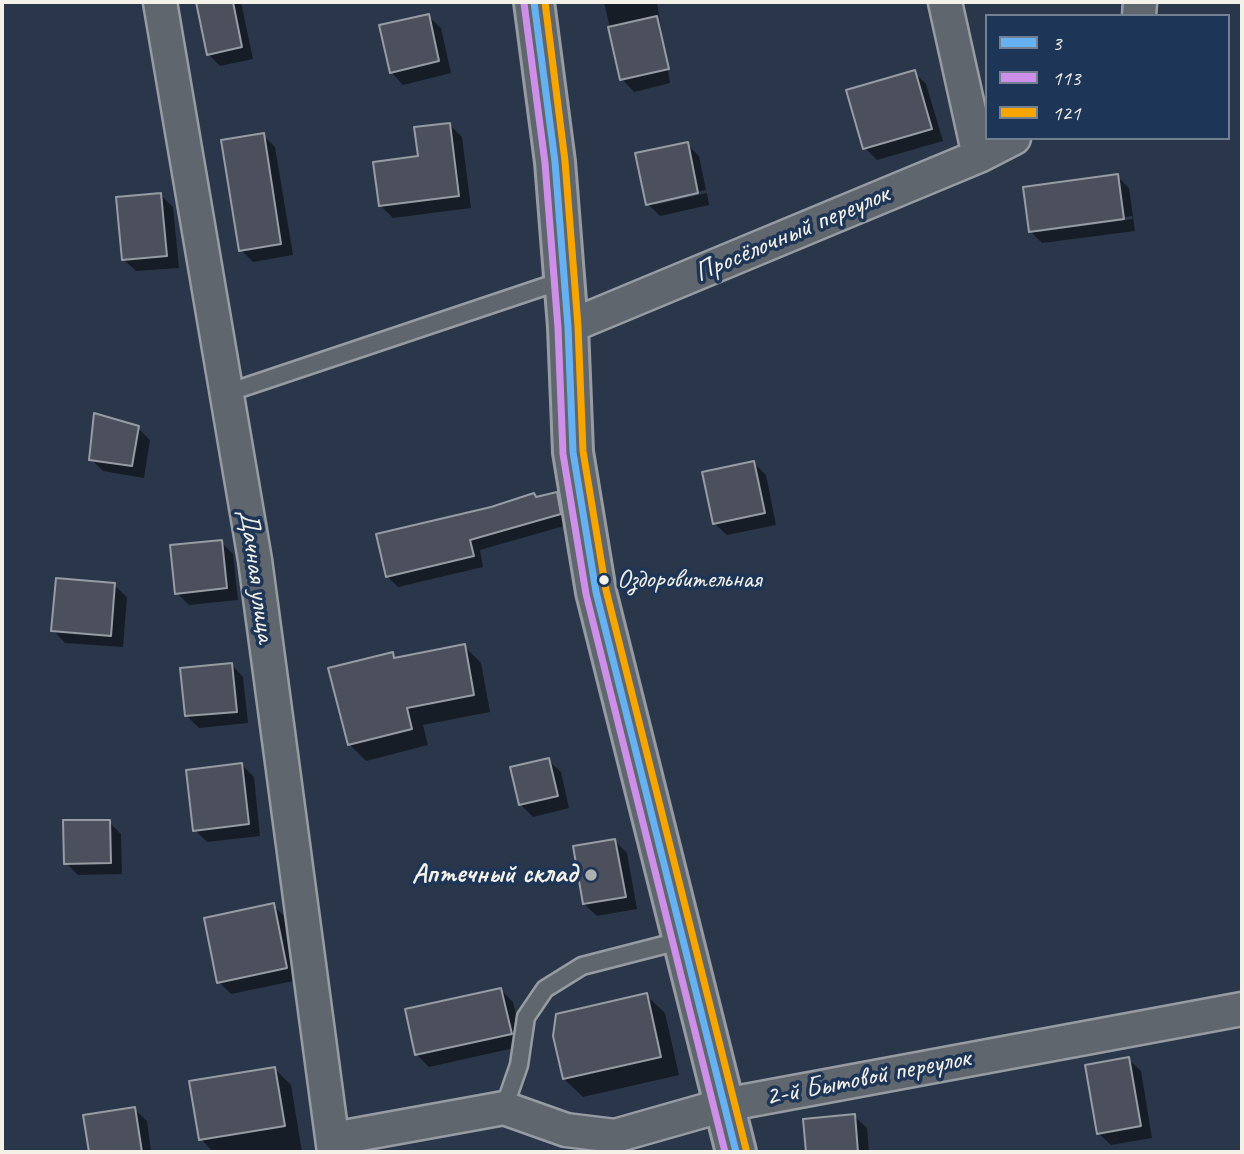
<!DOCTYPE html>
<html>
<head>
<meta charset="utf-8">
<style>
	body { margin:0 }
	#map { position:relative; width:1244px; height:1154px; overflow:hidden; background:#2a374a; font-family:Caveat,sans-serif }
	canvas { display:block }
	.frame { position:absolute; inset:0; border:4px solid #f4f1e8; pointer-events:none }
	.legend { position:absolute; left:985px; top:14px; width:245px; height:126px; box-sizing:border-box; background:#1d3557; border:2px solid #738091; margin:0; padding:9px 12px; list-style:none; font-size:21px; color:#f4f1e8 }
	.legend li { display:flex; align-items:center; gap:14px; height:35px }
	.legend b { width:35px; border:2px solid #738091 }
</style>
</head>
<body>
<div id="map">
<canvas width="1244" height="1154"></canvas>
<div class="frame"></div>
<ul class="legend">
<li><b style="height:9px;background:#66b1f2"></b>3</li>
<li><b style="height:9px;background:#ce8fe9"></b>113</li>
<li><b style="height:9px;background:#f7a600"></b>121</li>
</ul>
</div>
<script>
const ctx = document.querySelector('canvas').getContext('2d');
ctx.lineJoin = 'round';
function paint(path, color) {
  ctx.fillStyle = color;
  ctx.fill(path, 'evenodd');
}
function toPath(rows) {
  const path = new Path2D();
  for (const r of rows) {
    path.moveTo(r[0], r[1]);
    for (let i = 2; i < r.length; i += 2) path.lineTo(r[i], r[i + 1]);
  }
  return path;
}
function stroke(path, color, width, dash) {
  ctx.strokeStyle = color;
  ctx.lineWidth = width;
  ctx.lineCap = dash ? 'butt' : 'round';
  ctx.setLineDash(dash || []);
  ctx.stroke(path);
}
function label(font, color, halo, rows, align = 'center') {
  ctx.font = font + ' Caveat,sans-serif';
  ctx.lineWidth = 7;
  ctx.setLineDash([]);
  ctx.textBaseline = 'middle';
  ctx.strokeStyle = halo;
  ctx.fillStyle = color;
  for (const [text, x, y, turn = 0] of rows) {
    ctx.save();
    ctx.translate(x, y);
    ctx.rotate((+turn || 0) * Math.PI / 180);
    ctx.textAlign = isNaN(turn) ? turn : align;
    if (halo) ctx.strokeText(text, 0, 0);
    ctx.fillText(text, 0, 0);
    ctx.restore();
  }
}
const shadow = toPath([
	[197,2,241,2,253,59,220,66,208,54],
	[604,2,657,2,670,83,634,92,622,79],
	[428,16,441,28,451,73,403,85,391,72],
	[914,72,926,84,943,141,877,160,865,148],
	[450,125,462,137,471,208,393,218,381,206],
	[263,135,275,147,293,255,253,262,241,250],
	[687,144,699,156,706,190,654,201,654,205,707,193,709,205,660,216,648,204],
	[1117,176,1129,188,1135,231,1042,243,1030,231],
	[1132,216,1133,219,1038,232,1038,229],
	[161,195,173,207,179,268,136,271,123,259],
	[138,428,150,440,144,478,103,471,91,459],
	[754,463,766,475,776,525,727,535,714,523],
	[557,494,568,505,571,524,480,550,483,567,398,587,387,576,537,498],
	[221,542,233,554,238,600,189,605,177,593],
	[114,585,127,597,123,647,65,643,53,630],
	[464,646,481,663,490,712,423,725,428,745,366,761,349,744,392,654,398,659],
	[231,664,243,677,248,723,199,728,187,716],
	[548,760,561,772,569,808,533,817,520,804],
	[242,765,254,777,260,836,207,842,195,830],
	[109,822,121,834,122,874,78,875,66,863],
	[615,841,627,853,637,909,597,916,584,904],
	[273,905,285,917,298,980,231,994,219,982],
	[501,990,513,1002,523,1046,429,1067,417,1055,407,1011],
	[646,995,665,1013,679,1075,583,1097,564,1079],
	[1128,1059,1141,1071,1152,1138,1111,1145,1098,1133],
	[275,1069,291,1085,302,1152,252,1152,252,1150,213,1152,201,1139],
	[134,1109,147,1121,151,1152,91,1152,85,1116],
	[854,1116,867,1128,869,1152,807,1152,805,1121]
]);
const building = toPath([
	[196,2,233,2,242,47,207,55,196,2],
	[429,14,439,61,390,73,379,25,429,14],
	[657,16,669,69,620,80,608,27,657,16],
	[915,70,932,129,863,149,846,90,915,70],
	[450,123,459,196,379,206,373,162,418,156,414,127,450,123],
	[264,133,281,244,239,251,221,140,264,133],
	[688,142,698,193,646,205,635,153,688,142],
	[1118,174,1124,219,1029,232,1023,187,1118,174],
	[161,193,167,256,122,260,116,197,161,193],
	[94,413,139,426,132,466,89,460,94,413],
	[754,461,765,513,713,524,702,472,754,461],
	[557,492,561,514,470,540,474,556,386,577,376,534,491,507,534,493,536,497,557,492],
	[222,540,227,588,175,594,170,545,222,540],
	[56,578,115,583,111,636,51,631,56,578],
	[465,644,474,695,407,708,412,729,348,745,328,668,393,652,394,658,465,644],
	[232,663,237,712,185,716,180,668,232,663],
	[549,758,558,796,519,805,510,767,549,758],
	[242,763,249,824,193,831,186,770,242,763],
	[63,820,110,820,111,863,64,864,63,820],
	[615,839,626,897,583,904,573,846,615,839],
	[274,903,287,968,217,983,204,918,274,903],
	[501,988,512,1034,415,1055,405,1009,501,988],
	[647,993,661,1057,563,1079,553,1036,556,1014,647,993],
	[1129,1057,1141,1126,1097,1134,1085,1065,1129,1057],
	[275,1067,285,1126,199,1140,189,1081,275,1067],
	[135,1107,142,1152,89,1152,83,1115,135,1107],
	[855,1114,858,1152,806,1152,803,1119,855,1114]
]);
const lane = toPath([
	[227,393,564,280],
	[504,1108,519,1065,526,1017,545,989,582,966,683,940]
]);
const street = toPath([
	[160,2,255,560,334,1152],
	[945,2,979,156],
	[1139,16,1140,2],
	[568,327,979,156,1014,138],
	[333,1139,504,1108,566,1130,615,1136,724,1105,1242,1009]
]);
const secondary = toPath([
	[534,2,555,162,568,327,573,452,596,592,736,1152]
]);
const bus1 = toPath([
	[534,2,555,162,568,327,573,452,596,592,736,1152]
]);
const bus2 = toPath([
	[524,3,545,163,558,328,563,454,586,594,725,1152]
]);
const bus3 = toPath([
	[545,2,565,161,578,326,583,451,606,590,746,1149]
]);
const markers = [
	[604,580,6,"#f4f1e8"],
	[591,875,7,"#adb0b1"]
];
const busNames = [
	["Оздоровительная",617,580]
];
const streetNames = [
	["Просёлочный переулок",792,234,-23],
	["Дачная улица",256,576,82],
	["2-й Бытовой переулок",868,1078,-11]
];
const poiNames = [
	["Аптечный склад",577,875]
];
paint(shadow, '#0007');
paint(building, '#4c505d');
stroke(building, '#979ca3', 2);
stroke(lane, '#979ca3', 21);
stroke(street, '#979ca3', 37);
stroke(secondary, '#979ca3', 44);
stroke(lane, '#60666e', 16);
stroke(street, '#60666e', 32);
stroke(secondary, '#60666e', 38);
stroke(bus1, '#66b1f2', 7);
stroke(bus2, '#ce8fe9', 7);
stroke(bus3, '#f7a600', 7);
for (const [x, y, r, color] of markers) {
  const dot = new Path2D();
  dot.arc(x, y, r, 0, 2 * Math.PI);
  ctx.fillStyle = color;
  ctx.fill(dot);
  stroke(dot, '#1d3557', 2.5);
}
label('26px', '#f4f1e8', '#1d3557', busNames, 'left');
label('28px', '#f4f1e8', '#1d3557', streetNames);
label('bold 28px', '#f4f1e8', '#1d3557', poiNames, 'right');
</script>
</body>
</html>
